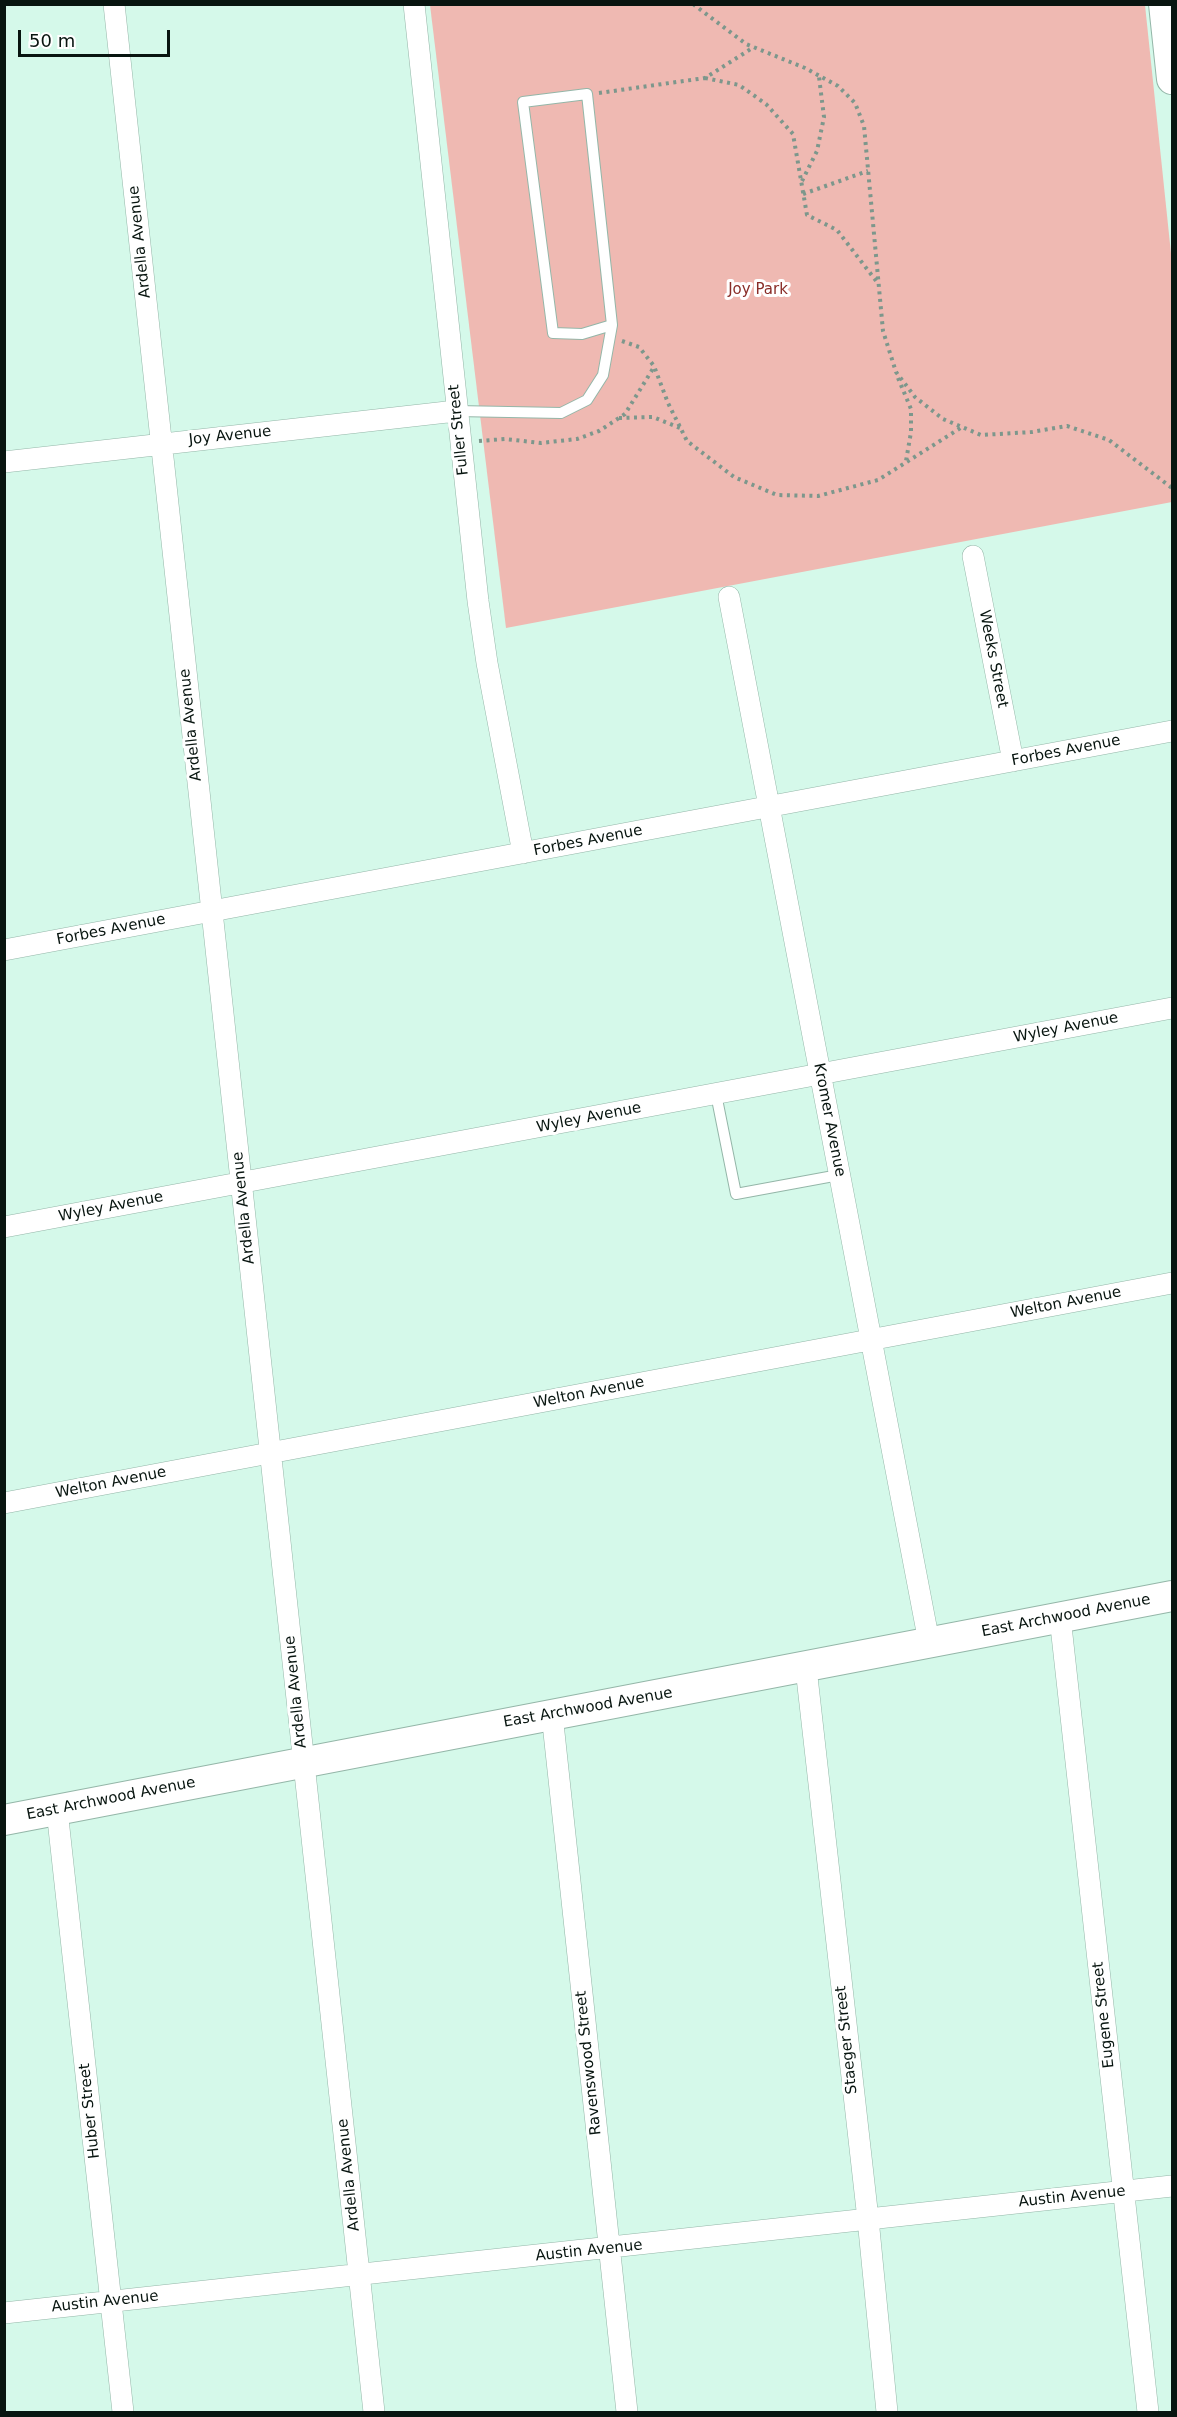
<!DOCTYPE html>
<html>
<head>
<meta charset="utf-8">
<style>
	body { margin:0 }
	#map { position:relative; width:1177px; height:2417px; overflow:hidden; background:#d5f9ea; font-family:"DejaVu Sans",sans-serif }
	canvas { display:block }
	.frame { position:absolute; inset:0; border:6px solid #081510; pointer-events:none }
	.scale { position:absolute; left:18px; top:30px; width:152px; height:27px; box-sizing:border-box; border:3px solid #081510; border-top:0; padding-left:8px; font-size:18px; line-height:21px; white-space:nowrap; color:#081510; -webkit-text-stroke:4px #fff; paint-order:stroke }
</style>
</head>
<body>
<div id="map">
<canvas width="1177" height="2417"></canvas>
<div class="frame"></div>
<div class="scale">50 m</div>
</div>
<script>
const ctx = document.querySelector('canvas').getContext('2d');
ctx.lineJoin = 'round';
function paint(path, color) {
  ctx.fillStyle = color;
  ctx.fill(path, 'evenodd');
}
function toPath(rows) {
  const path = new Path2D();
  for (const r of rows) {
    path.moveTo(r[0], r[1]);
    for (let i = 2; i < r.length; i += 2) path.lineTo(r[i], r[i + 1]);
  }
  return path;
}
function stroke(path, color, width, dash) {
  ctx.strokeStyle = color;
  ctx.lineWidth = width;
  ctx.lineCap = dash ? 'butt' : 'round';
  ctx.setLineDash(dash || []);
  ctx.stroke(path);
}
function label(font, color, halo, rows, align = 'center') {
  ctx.font = font + ' "DejaVu Sans",sans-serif';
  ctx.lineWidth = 6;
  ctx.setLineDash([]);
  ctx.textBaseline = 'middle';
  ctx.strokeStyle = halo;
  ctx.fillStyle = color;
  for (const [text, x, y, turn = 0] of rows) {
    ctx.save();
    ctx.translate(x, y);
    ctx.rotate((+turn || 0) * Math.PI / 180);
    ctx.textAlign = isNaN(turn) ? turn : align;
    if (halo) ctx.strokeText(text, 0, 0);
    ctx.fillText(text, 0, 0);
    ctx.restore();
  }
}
const green = toPath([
	[430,5,1145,5,1172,263,1172,502,506,628]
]);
const path = toPath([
	[693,4,746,44,805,68,838,86,855,103,864,126,883,331,896,372,915,397,943,419,981,435,1032,432,1067,426,1109,440,1172,488],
	[705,78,739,85,766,104,793,134,807,215,837,230,877,282],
	[599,93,705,78,754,47],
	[802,181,817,151,824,117,819,77],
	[803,194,868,171],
	[622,341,639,347,654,366,668,403,687,441,734,477,777,495,818,496,878,480,962,427],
	[898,378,911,409,911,432,906,461],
	[619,418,653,417,680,428],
	[479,441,505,439,541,443,577,439,599,431,625,414,654,367]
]);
const service = toPath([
	[456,411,561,413,587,400,603,375,612,325,587,94,523,102,553,333,582,334,612,325],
	[716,1094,736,1194,839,1175]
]);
const minor = toPath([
	[114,4,374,2412],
	[414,4,478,601,487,663,523,853],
	[4,462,456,411],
	[973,556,1013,761],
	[729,597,929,1642],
	[4,950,1172,731],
	[4,1227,1172,1008],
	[4,1503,1172,1283],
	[1060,1617,1148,2412],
	[806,1668,868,2219,887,2412],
	[552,1714,627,2412],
	[57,1810,123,2412],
	[4,2313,1172,2186]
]);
const secondary = toPath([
	[1164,4,1172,79],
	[4,1820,1172,1596]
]);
const streetNames = [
	["Ardella Avenue",140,242,-96],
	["Fuller Street",459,430,-96],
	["Joy Avenue",230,436,-6],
	["Weeks Street",993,659,79],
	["Ardella Avenue",191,725,-96],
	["Forbes Avenue",1066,751,-11],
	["Forbes Avenue",588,841,-11],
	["Forbes Avenue",111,930,-11],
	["Wyley Avenue",1066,1028,-11],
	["Wyley Avenue",589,1118,-11],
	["Kromer Avenue",829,1120,79],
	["Wyley Avenue",111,1207,-11],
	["Ardella Avenue",244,1208,-96],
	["Welton Avenue",1066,1303,-11],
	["Welton Avenue",589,1393,-11],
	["Welton Avenue",111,1483,-11],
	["East Archwood Avenue",1066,1616,-11],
	["Ardella Avenue",296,1692,-96],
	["East Archwood Avenue",588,1708,-10],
	["East Archwood Avenue",111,1799,-11],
	["Eugene Street",1104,2015,-96],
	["Staeger Street",847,2040,-96],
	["Ravenswood Street",589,2063,-96],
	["Huber Street",90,2111,-96],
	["Ardella Avenue",349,2175,-96],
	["Austin Avenue",1072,2197,-6],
	["Austin Avenue",589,2251,-6],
	["Austin Avenue",105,2302,-6]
];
const parkNames = [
	["Joy Park",758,290]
];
paint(green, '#efb9b2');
stroke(service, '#94b6a8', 12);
stroke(minor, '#94b6a8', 22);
stroke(secondary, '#94b6a8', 32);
stroke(path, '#7d978c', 4, [3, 4.5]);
stroke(service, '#fff', 10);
stroke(minor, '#fff', 21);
stroke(secondary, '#fff', 30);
label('15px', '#081510', '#fff', streetNames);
label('15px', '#892d28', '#fff', parkNames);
</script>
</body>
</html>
